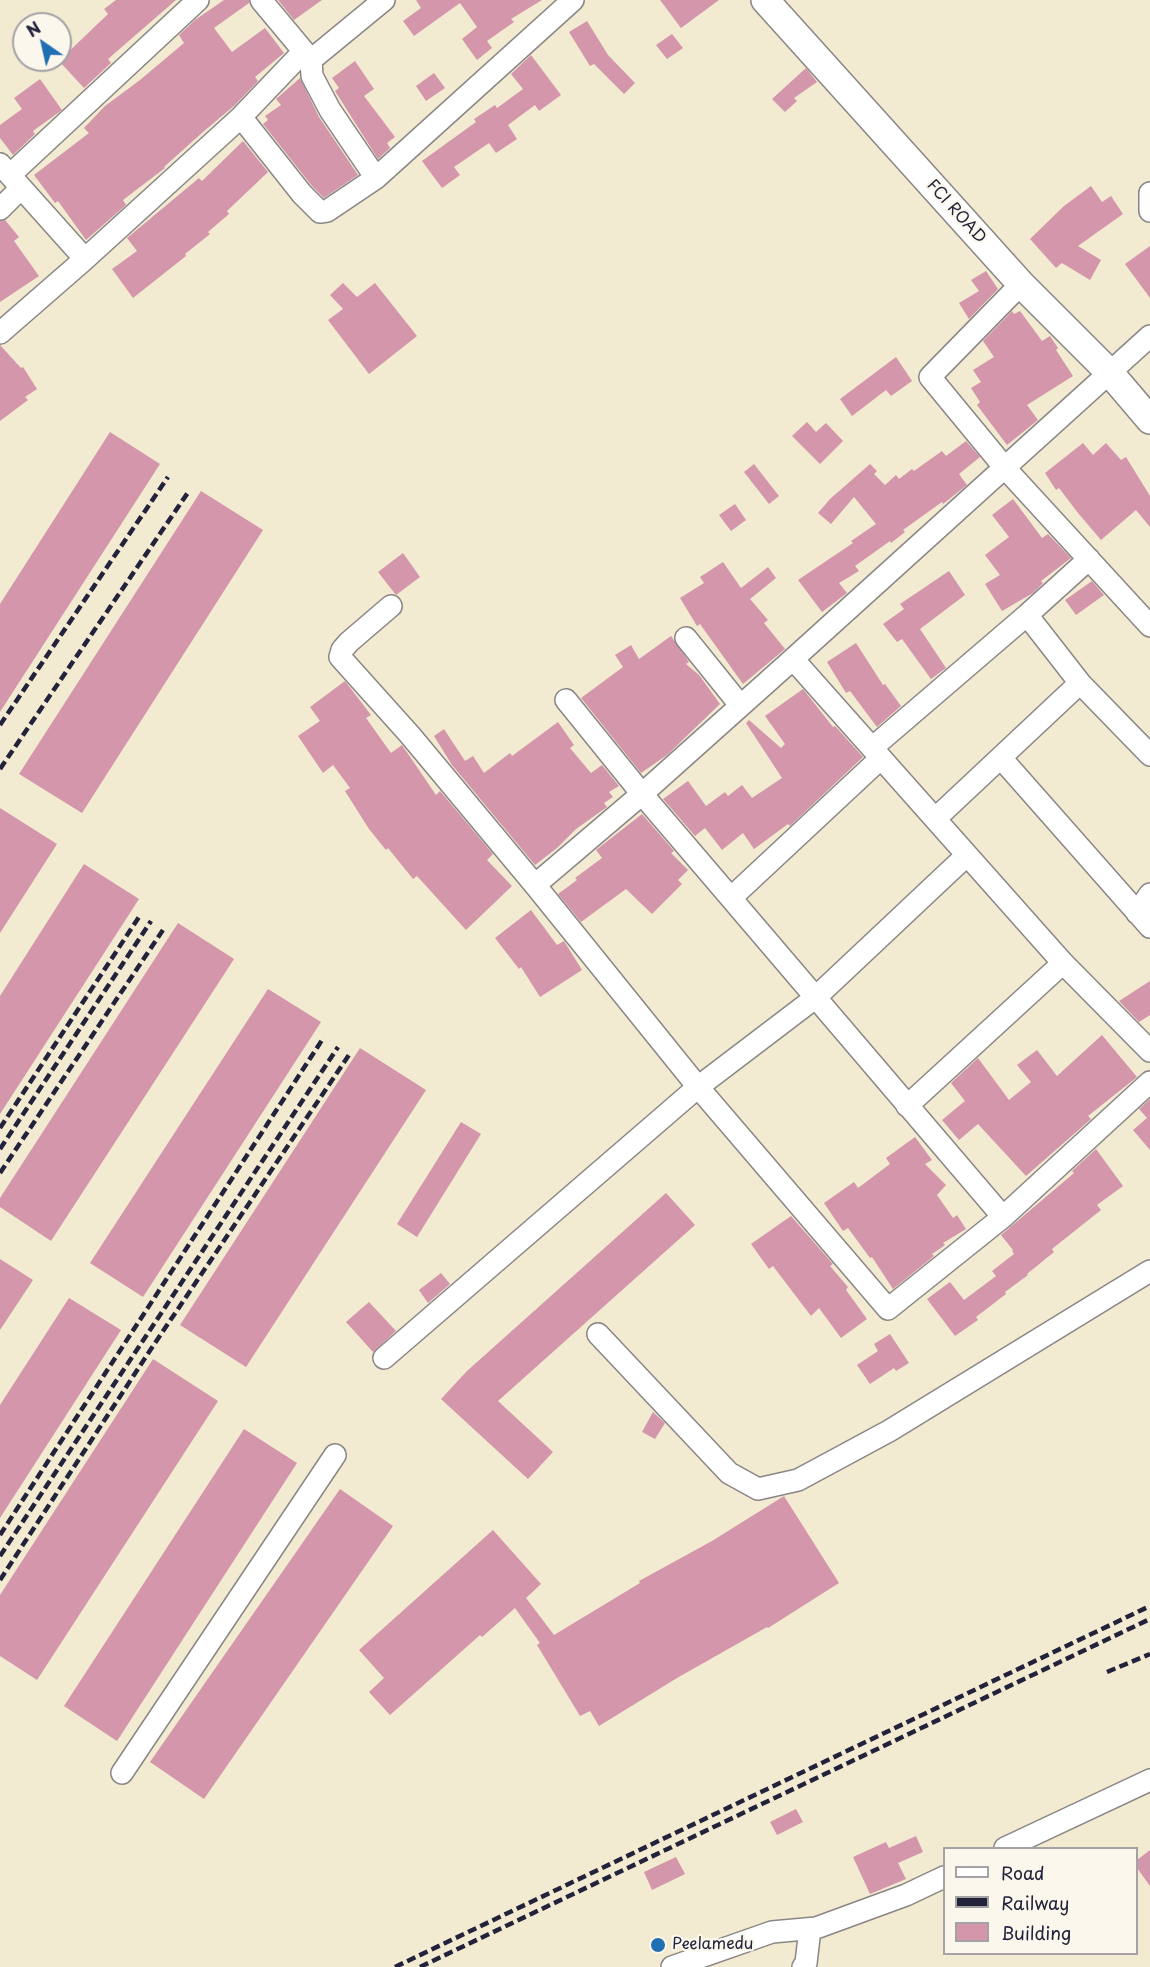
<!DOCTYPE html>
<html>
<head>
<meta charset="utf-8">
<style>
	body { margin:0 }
	#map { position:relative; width:1150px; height:1967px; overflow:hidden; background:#f2ead1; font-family:"Playpen Sans",sans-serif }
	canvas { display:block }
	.legend { position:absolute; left:943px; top:1847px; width:195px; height:108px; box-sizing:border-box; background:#fbf7ec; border:2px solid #a4a2a5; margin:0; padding:8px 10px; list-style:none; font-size:18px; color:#22223b }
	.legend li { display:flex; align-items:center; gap:12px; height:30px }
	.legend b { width:30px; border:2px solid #a4a2a5 }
	.north { position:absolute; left:12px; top:12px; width:60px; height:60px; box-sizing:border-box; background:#fbf7ec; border:2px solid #a4a2a5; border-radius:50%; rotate:326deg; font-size:16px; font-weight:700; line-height:24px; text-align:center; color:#22223b }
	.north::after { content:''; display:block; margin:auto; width:21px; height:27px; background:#1f6fb2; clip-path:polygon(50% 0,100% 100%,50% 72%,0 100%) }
</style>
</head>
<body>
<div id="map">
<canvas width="1150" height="1967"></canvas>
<ul class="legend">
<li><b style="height:8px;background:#fff"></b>Road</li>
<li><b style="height:8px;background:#22223b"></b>Railway</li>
<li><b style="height:16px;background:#d496aa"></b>Building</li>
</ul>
<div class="north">N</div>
</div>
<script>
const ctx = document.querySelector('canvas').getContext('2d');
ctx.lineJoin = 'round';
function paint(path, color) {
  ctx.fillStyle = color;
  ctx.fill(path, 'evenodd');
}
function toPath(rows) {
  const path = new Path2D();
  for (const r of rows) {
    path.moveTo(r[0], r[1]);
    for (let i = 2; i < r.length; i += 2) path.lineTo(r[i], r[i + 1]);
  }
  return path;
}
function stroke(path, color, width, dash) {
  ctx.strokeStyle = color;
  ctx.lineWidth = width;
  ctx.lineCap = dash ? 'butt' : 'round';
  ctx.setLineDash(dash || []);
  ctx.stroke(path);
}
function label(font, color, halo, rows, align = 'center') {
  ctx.font = font + ' "Playpen Sans",sans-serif';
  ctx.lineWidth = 4.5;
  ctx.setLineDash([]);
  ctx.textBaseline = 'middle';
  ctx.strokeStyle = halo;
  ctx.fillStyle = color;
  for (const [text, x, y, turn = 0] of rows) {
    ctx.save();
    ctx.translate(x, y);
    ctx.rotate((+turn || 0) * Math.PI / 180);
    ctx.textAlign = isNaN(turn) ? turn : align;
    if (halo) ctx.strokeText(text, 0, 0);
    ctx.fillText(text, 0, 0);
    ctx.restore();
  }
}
const building = toPath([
	[116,0,176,0,108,59,111,63,84,88,59,61,108,14,104,9],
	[224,0,249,0,249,3,214,28,232,52,265,28,284,53,255,77,258,81,235,105,203,132,164,167,165,168,123,200,126,205,86,240,58,201,55,203,34,175,89,133,84,128,105,106,140,80,184,43,179,35,195,20],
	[278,0,322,0,294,20],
	[416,0,542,0,511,19,514,22,487,41,492,48,477,60,462,39,477,27,460,3,414,36,403,21,421,8],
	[660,0,719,0,681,28],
	[587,21,608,55,635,83,624,94,594,64,590,66,569,32],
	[672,34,683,48,667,59,656,45],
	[531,55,561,95,539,111,535,105,508,125,517,139,496,153,489,143,454,167,460,175,442,188,422,161,476,122,474,119,495,105,497,108,523,89,511,74],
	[355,61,374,89,364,96,395,137,387,143,390,148,378,159,335,91,339,88,332,78],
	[806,68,817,82,794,98,797,101,785,112,772,99],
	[434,73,445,88,426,101,416,86],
	[300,78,319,117,358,175,324,198,312,186,263,124,268,120,265,116,281,105,276,99],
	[40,79,62,110,33,131,35,134,13,155,0,138,0,125,22,109,14,98],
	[243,141,268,172,227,211,229,214,208,232,210,234,185,254,186,256,133,298,112,269,137,251,127,238,199,178,202,181],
	[1091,186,1102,202,1111,196,1123,214,1078,246,1101,260,1090,280,1062,263,1056,268,1030,239,1064,206],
	[5,220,19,237,14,241,39,276,0,302,0,221],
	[1150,246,1150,298,1125,264],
	[986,271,998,289,969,319,959,303,979,291,971,280],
	[343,283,357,297,375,283,417,336,369,374,328,320,343,309,330,295],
	[1012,311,1014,314,1020,311,1042,341,1050,336,1058,348,1056,350,1073,376,1027,405,1038,420,1007,445,977,405,980,402,971,388,981,382,973,370,994,357,983,341],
	[0,345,21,368,23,367,37,389,25,397,28,400,0,421],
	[896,357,912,381,891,396,886,390,852,416,840,399],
	[807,422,816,432,826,423,843,441,820,464,792,436],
	[110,432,160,464,0,712,0,604],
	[966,441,980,457,959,474,967,485,943,504,942,502,903,530,905,532,891,543,890,541,855,566,859,571,839,583,847,593,822,612,798,580,853,543,851,541,876,524,854,497,831,524,818,513,830,499,870,464,877,471,874,474,885,485,896,475,899,479,912,469,914,471,942,451,946,456],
	[1083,443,1093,455,1106,443,1121,460,1126,457,1150,496,1150,527,1136,510,1101,540,1078,513,1059,488,1056,490,1045,473],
	[754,464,779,496,769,504,744,472],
	[201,491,263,530,82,813,19,774],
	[1013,499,1042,538,1048,534,1071,558,1041,581,1043,583,1033,593,1002,611,985,584,1000,575,985,555,1009,537,992,515],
	[735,504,746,520,731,531,719,515],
	[403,553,420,577,396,595,378,572],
	[723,562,741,588,768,567,776,578,750,599,768,620,764,623,785,649,743,684,700,624,697,626,680,598,704,583,700,577],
	[949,571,965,595,920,629,946,668,931,679,902,639,897,642,883,624,904,609,900,604],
	[1092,581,1104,595,1076,615,1065,600],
	[671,636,689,662,686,664,699,675,720,704,667,755,641,773,581,698,623,667,615,655,631,645,639,659],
	[856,643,883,685,885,684,901,706,877,727,850,691,846,693,827,662],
	[345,681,371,715,366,718,391,753,402,745,436,795,440,791,493,854,487,860,512,886,466,930,417,876,413,879,388,848,386,850,369,829,345,791,350,788,333,765,323,773,298,736,320,721,310,707],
	[803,689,833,727,835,726,863,757,790,826,788,824,754,849,743,833,722,850,705,828,695,836,663,799,688,781,706,806,725,792,728,796,742,785,752,798,782,778,746,723,749,720,781,748,785,744,765,716],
	[558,722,574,745,570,748,591,773,602,765,619,786,609,792,613,797,604,803,607,807,576,829,557,848,535,865,452,765,434,736,444,729,465,761,473,756,484,773,510,753,512,756],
	[0,808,57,844,0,933],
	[642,814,674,851,671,853,688,870,678,880,682,884,652,914,626,889,581,922,558,894,577,880,575,878,602,858,596,850],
	[84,864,139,899,0,1114,0,996],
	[531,910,557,945,564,941,582,970,540,997,521,967,519,969,495,938],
	[178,923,234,959,51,1241,0,1207,0,1198],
	[1150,981,1150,1015,1139,1022,1119,1001],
	[268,989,321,1022,143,1297,90,1263],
	[1102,1035,1137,1077,1088,1116,1091,1119,1026,1176,978,1124,959,1140,942,1120,965,1101,951,1083,978,1058,1009,1100,1031,1082,1017,1065,1037,1050,1057,1076],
	[360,1048,426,1090,246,1367,180,1325],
	[1150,1099,1150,1150,1133,1130,1147,1118,1139,1109],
	[461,1122,481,1134,417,1237,397,1224],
	[915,1137,932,1160,925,1164,946,1185,937,1195,953,1218,957,1215,966,1229,943,1243,945,1245,932,1254,934,1256,893,1289,872,1257,870,1258,848,1228,843,1231,824,1203,854,1182,858,1188,890,1164,886,1158],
	[1096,1149,1123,1186,1097,1205,1101,1210,1052,1249,1054,1252,1027,1274,1028,1275,1005,1292,1006,1294,976,1317,978,1320,955,1336,927,1299,950,1282,964,1300,996,1276,992,1271,1014,1254,1012,1251,1013,1250,1001,1235,1074,1173,1072,1171],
	[666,1193,695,1225,498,1401,553,1452,528,1479,441,1399,467,1371],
	[791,1216,833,1264,830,1266,848,1287,846,1290,867,1319,841,1338,819,1308,811,1316,773,1266,769,1269,751,1244],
	[0,1259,33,1280,0,1330],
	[441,1273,450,1284,428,1303,419,1290],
	[69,1298,121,1330,0,1518,0,1405],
	[369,1302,396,1331,373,1352,346,1322],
	[890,1334,909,1363,896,1371,894,1368,870,1384,857,1365,878,1351,874,1344],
	[153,1359,218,1401,37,1680,0,1656,0,1595],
	[653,1412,665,1423,655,1439,642,1432],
	[244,1429,297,1463,117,1741,64,1706],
	[340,1489,393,1526,204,1799,150,1762],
	[784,1496,839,1583,768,1628,767,1627,677,1678,599,1726,590,1711,580,1716,537,1645,540,1643,515,1608,482,1637,480,1635,390,1715,369,1692,384,1678,359,1650,493,1530,541,1584,526,1598,554,1635,640,1583,639,1581,712,1541],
	[796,1809,803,1822,777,1835,770,1822],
	[916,1836,923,1852,898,1863,906,1879,870,1894,853,1857,886,1842,889,1848],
	[1150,1850,1150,1886,1137,1868,1137,1860],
	[676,1857,685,1874,652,1890,644,1872]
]);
const minor = toPath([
	[261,0,311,60,312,76,330,110,376,178,573,0],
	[311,60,384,0],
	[241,117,302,194,320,212,327,211,376,178],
	[0,164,85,259,241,117,303,52],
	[10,175,198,0],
	[1150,193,1150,211],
	[0,209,21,188],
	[1021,284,930,377,1005,468,1150,626],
	[0,333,85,259],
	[1150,336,793,659,1063,963,1150,1051],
	[391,606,349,642,342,650,340,657,410,735,535,885,698,1087,888,1309,1003,1217,1150,1082],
	[1027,615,1080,683,1150,755],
	[686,638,740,705],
	[566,700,642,794,1003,1217],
	[872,748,1027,615,1089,559],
	[1001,758,1150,927],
	[935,819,1080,683],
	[535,885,642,794,793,659],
	[732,897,881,758],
	[1137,913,1150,894],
	[907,1106,1063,963],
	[598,1334,729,1473,758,1489,798,1480,889,1431,1150,1271],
	[384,1358,698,1087,815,998,967,855],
	[122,1773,335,1455],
	[1005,1848,1150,1780],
	[672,1967,772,1932,816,1928,906,1895,944,1877],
	[803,1967,806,1963,810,1929]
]);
const tertiary = toPath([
	[765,0,1021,284,1110,373,1150,420]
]);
const rail = toPath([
	[0,725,168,477],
	[0,769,189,491],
	[0,1128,141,914],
	[0,1149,151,921],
	[0,1173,165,927],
	[0,1535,324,1037],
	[0,1556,338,1047],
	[0,1580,151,1349,351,1052],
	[1107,1672,1150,1654],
	[395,1967,1150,1606],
	[420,1967,1150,1619]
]);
const markers = [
	[658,1945,8,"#1f6fb2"]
];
const streetNames = [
	["FCI ROAD",956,212,48]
];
const poiNames = [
	["Peelamedu",672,1945]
];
paint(building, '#d496aa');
stroke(minor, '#8a8686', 24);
stroke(tertiary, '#8a8686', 30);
stroke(minor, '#fff', 21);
stroke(tertiary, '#fff', 27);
stroke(rail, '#22223b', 4.5, [9, 4.5]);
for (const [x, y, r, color] of markers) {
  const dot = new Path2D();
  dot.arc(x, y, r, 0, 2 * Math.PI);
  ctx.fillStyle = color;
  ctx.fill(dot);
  stroke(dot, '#fbf7ec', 2);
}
label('16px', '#22223b', '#fbf7ec', streetNames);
label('16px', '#22223b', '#fbf7ec', poiNames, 'left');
</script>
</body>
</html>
